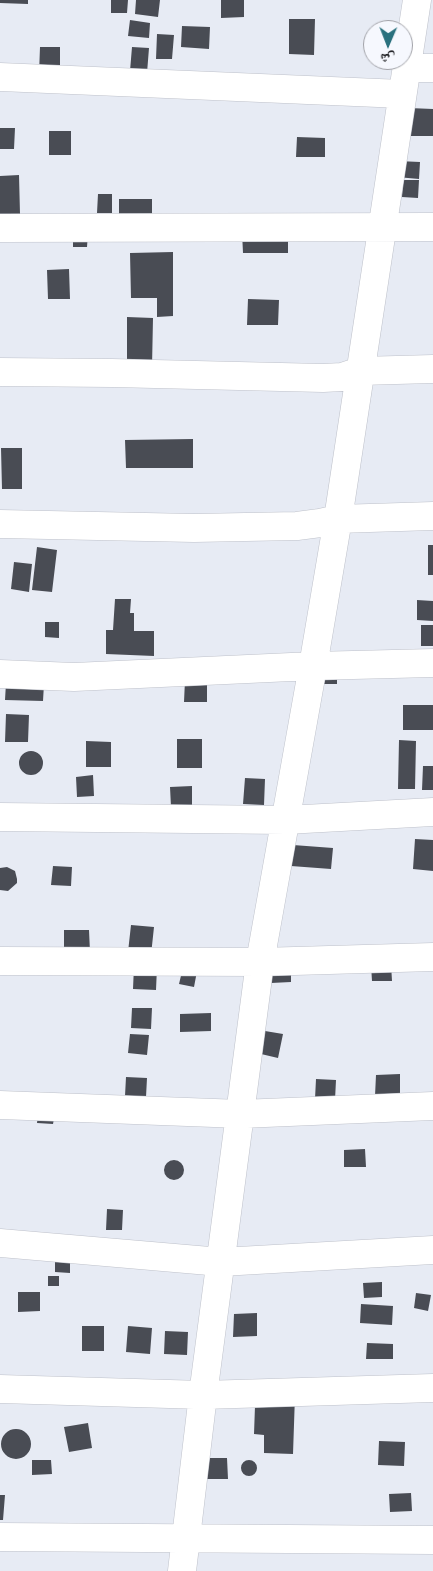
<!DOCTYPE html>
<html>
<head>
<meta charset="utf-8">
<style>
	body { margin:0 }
	#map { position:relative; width:433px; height:1571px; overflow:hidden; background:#e7ebf4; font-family:Montserrat,"Noto Naskh Arabic",sans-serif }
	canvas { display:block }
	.north { position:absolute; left:363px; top:20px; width:50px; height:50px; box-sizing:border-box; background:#f6f8fe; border:1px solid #a1a2a8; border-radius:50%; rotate:181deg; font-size:14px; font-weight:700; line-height:20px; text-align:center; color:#212226 }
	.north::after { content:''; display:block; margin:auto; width:18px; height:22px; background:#2a717e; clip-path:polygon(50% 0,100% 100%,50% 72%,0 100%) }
</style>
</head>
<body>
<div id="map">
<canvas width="433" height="1571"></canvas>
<div class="north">ش</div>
</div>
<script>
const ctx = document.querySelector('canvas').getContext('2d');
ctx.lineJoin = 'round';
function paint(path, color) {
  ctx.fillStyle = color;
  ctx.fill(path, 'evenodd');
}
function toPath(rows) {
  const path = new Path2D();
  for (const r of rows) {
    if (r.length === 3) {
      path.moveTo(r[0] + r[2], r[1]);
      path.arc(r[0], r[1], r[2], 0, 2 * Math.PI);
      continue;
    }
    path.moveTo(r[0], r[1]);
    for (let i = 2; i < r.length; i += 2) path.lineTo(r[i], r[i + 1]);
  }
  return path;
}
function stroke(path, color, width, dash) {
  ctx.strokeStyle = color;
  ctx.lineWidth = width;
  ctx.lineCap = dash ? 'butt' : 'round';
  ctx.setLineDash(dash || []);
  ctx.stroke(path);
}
const building = toPath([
	[0,0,28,0,28,4,0,3],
	[111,0,128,0,127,13,111,13],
	[136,0,160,0,158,17,135,14],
	[221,0,244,0,244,17,221,18],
	[289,19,315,19,314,55,289,54],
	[130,20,150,23,149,38,128,36],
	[182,26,210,27,209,49,181,47],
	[157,34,174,35,172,59,156,59],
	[40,47,60,47,60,75,39,74],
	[132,47,149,48,147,73,130,71],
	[409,108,433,109,433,136,408,136],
	[0,128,15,128,14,149,0,149],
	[49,131,71,131,71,155,49,155],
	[297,137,325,138,325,157,296,157],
	[398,161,420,162,419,179,397,177],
	[19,175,20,214,0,214,0,176],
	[403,180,419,180,418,198,402,197],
	[98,194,112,194,112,213,97,213],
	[119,199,152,199,152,219,119,219],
	[288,231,288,253,243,253,242,232],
	[73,232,88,233,87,247,73,247],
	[173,252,173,316,157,317,157,298,131,298,130,253],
	[69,269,70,299,48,299,47,270],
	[248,299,279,300,278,325,247,325],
	[127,317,153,318,152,367,127,367],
	[193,439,193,468,126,468,125,440],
	[1,448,22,448,22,489,2,489],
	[428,545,433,545,433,575,428,575],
	[37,547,57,550,52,592,32,590],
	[14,562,32,564,29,592,11,589],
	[115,599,131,599,130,613,134,613,134,631,154,631,154,656,106,654,106,630,113,630],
	[417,600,433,601,433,621,417,620],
	[45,622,59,622,59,638,45,637],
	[421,625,433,625,433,646,421,646],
	[337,668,337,684,319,684],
	[185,680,207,681,207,702,184,702],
	[6,683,44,684,43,701,5,700],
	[403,705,433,705,433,730,403,730],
	[6,714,29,715,28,742,5,742],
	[177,739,202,739,202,768,177,768],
	[399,740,416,741,415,789,398,789],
	[86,741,111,742,111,767,86,767],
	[31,763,12],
	[423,766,433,766,433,790,422,790],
	[93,775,94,796,77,797,76,777],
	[245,778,265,779,264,805,243,804],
	[192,786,192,807,171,807,170,787],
	[415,839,433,840,433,871,413,869],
	[293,845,333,848,331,869,291,866],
	[53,866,72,867,71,886,51,885],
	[7,867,15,871,17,879,17,883,8,891,0,890,0,868],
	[131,925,154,927,151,955,128,952],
	[64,930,89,930,90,952,64,952],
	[184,963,198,966,194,987,179,984],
	[391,964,392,981,372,981,371,965],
	[291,965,291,982,271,983,271,966],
	[134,966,157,967,156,990,133,989],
	[132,1008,152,1008,151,1029,131,1028],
	[211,1013,211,1031,180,1032,180,1014],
	[265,1031,283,1034,278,1058,261,1054],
	[130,1034,149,1035,147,1055,128,1053],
	[400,1074,400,1095,375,1096,376,1075],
	[126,1077,147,1078,146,1097,125,1096],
	[316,1079,336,1080,335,1100,315,1099],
	[39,1106,56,1108,53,1124,37,1123],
	[365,1149,366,1167,344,1167,344,1150],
	[174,1170,10],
	[107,1209,123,1210,122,1230,106,1230],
	[55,1261,70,1262,70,1273,55,1272],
	[48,1276,59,1276,59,1286,48,1286],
	[382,1282,382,1297,364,1298,363,1283],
	[18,1292,40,1292,40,1311,18,1312],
	[416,1293,431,1295,428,1311,414,1308],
	[361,1304,393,1306,392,1325,360,1323],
	[257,1313,257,1336,233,1337,234,1314],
	[82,1326,104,1326,104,1351,82,1351],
	[128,1326,152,1328,150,1354,126,1352],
	[165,1331,188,1332,187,1355,164,1354],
	[367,1343,393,1344,393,1359,366,1359],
	[295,1395,293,1454,264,1453,264,1435,254,1434,255,1406],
	[88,1423,92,1448,69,1452,64,1427],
	[16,1444,15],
	[379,1441,405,1442,404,1466,378,1465],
	[206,1458,227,1458,228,1479,206,1479],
	[249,1468,8],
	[32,1460,51,1460,52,1474,32,1475],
	[411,1493,412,1511,390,1512,389,1494],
	[0,1495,5,1495,3,1520,0,1520]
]);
const minor = toPath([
	[406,68,433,68],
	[0,77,402,94],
	[0,228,433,227],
	[0,372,112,373,323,378,342,377,360,371,433,369],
	[0,524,194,528,297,526,320,523,338,519,433,516],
	[0,674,74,677,313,666,433,663],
	[0,817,286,820,433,812],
	[0,961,260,962,433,957],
	[0,1105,241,1114,433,1106],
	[0,1243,221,1262,433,1250],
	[0,1389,203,1395,433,1388],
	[0,1537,433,1540],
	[182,1571,203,1395,260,962,313,666,338,519,417,0]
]);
paint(building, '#494c54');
stroke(minor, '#bec1ca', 29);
stroke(minor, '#fff', 28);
</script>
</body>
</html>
